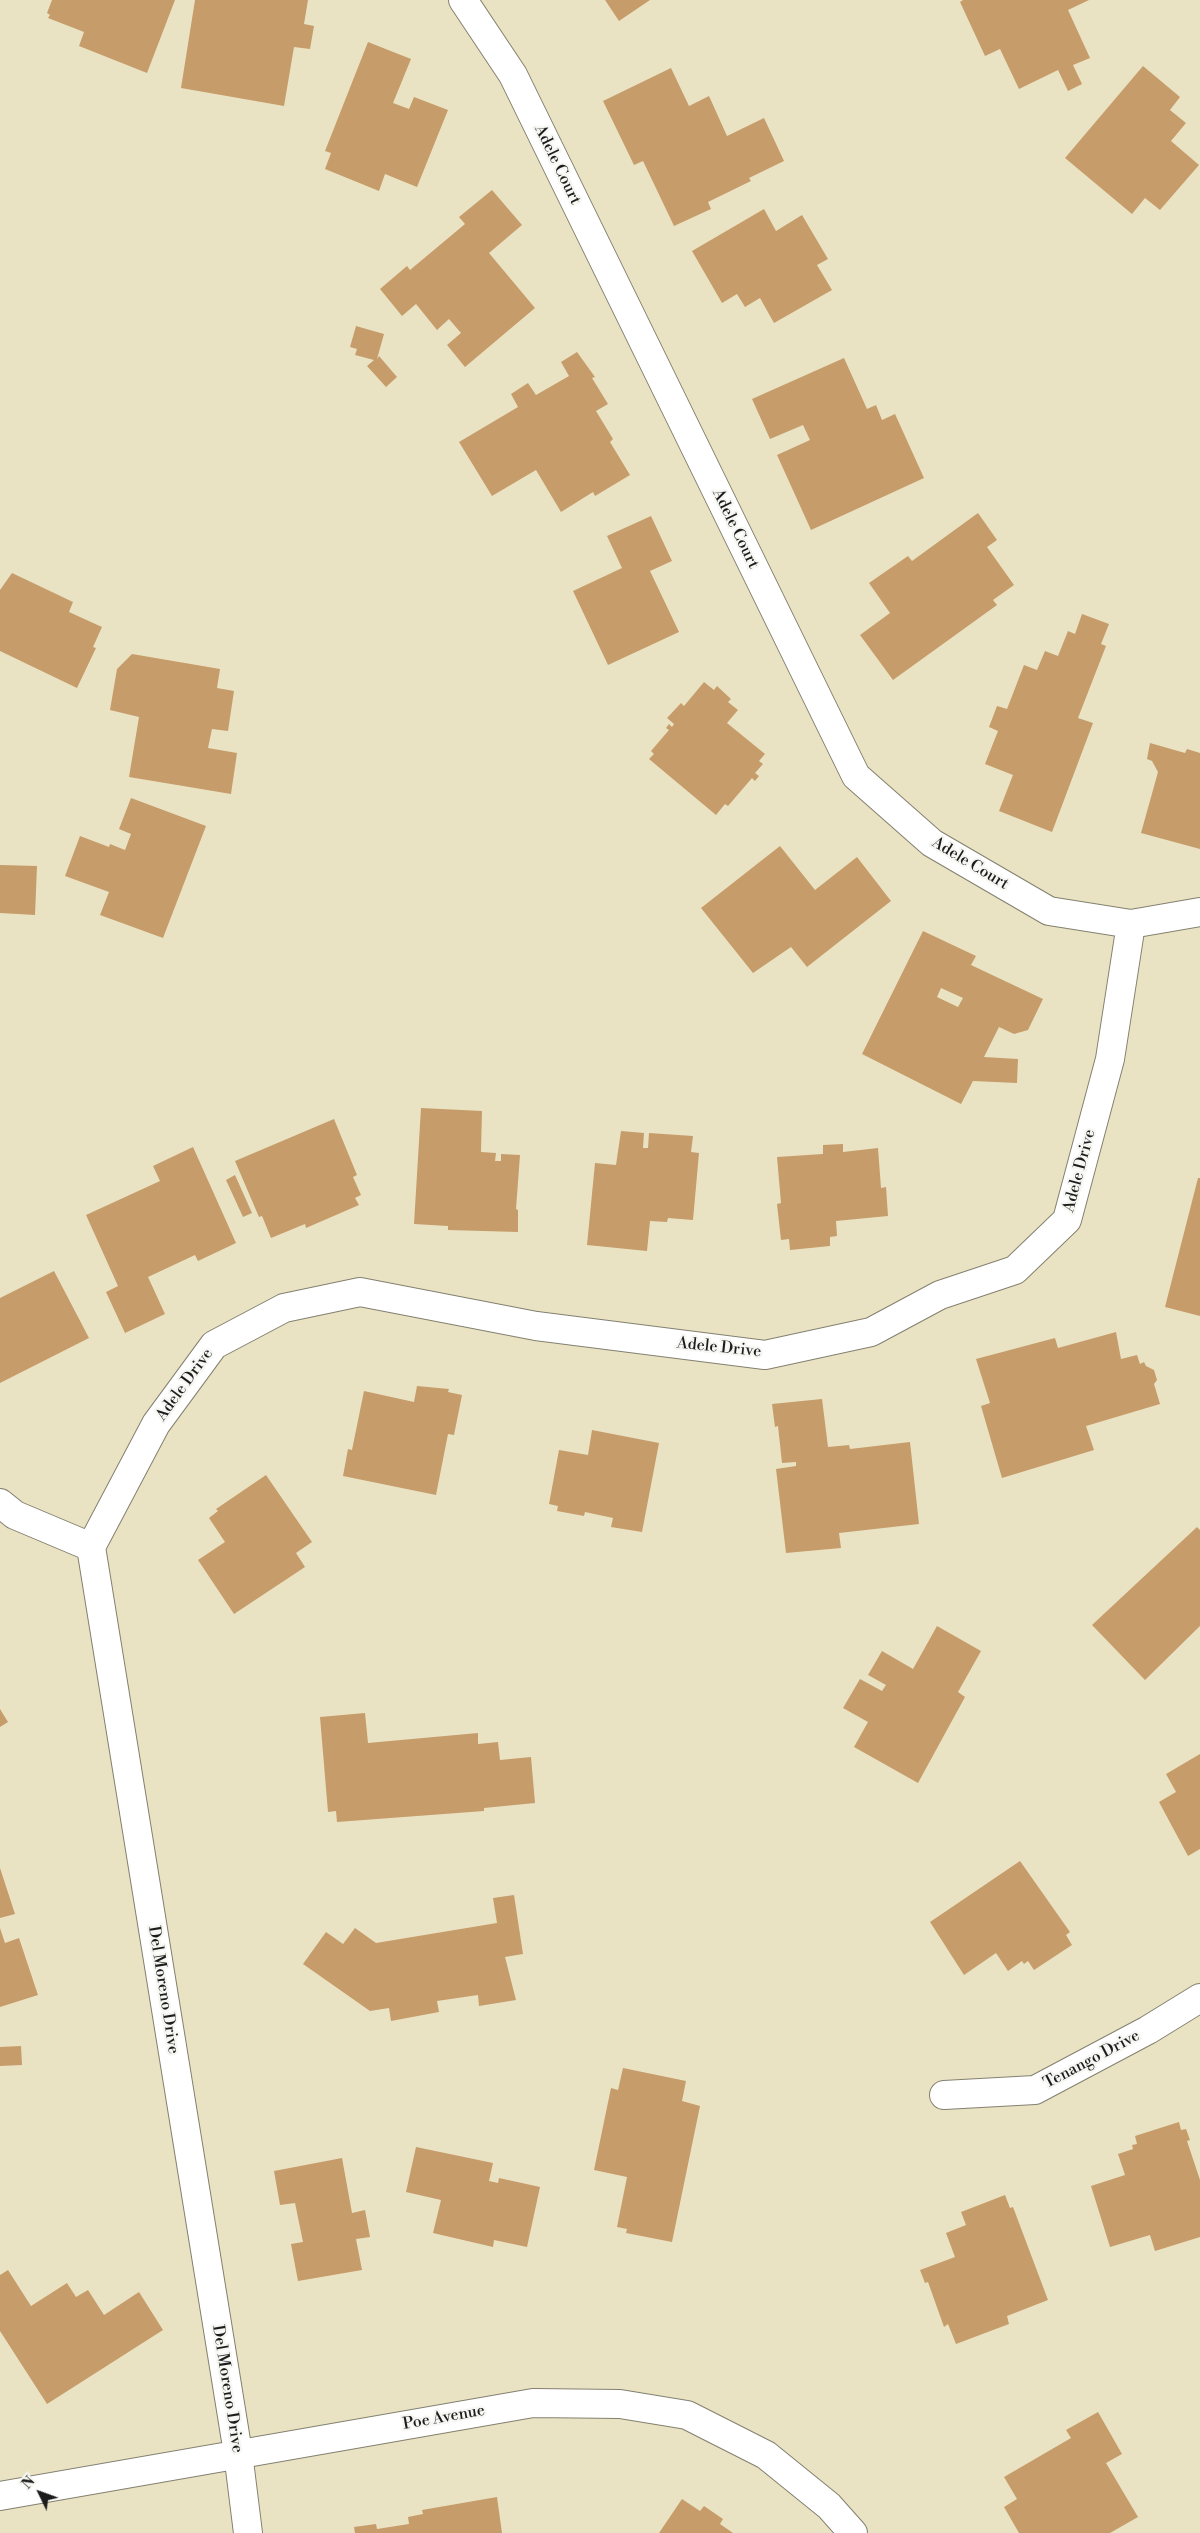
<!DOCTYPE html>
<html>
<head>
<meta charset="utf-8">
<style>
	body { margin:0 }
	#map { position:relative; width:1200px; height:2533px; overflow:hidden; background:#eae3c3; font-family:"Libre Bodoni",serif }
	canvas { display:block }
	.north { position:absolute; left:15px; top:2468px; width:50px; height:50px; -webkit-text-stroke:4px #f6f6f2; paint-order:stroke; rotate:312deg; font-size:14px; font-weight:700; line-height:20px; text-align:center; color:#1c1c1c }
	.north::after { content:''; display:block; margin:auto; width:18px; height:22px; background:#1c1c1c; clip-path:polygon(50% 0,100% 100%,50% 72%,0 100%) }
</style>
</head>
<body>
<div id="map">
<canvas width="1200" height="2533"></canvas>
<div class="north">N</div>
</div>
<script>
const ctx = document.querySelector('canvas').getContext('2d');
ctx.lineJoin = 'round';
function paint(path, color) {
  ctx.fillStyle = color;
  ctx.fill(path, 'evenodd');
}
function toPath(rows) {
  const path = new Path2D();
  for (const r of rows) {
    path.moveTo(r[0], r[1]);
    for (let i = 2; i < r.length; i += 2) path.lineTo(r[i], r[i + 1]);
  }
  return path;
}
function stroke(path, color, width, dash) {
  ctx.strokeStyle = color;
  ctx.lineWidth = width;
  ctx.lineCap = dash ? 'butt' : 'round';
  ctx.setLineDash(dash || []);
  ctx.stroke(path);
}
function label(font, color, halo, rows, align = 'center') {
  ctx.font = font + ' "Libre Bodoni",serif';
  ctx.lineWidth = 4.5;
  ctx.setLineDash([]);
  ctx.textBaseline = 'middle';
  ctx.strokeStyle = halo;
  ctx.fillStyle = color;
  for (const [text, x, y, turn = 0] of rows) {
    ctx.save();
    ctx.translate(x, y);
    ctx.rotate((+turn || 0) * Math.PI / 180);
    ctx.textAlign = isNaN(turn) ? turn : align;
    if (halo) ctx.strokeText(text, 0, 0);
    ctx.fillText(text, 0, 0);
    ctx.restore();
  }
}
const building = toPath([
	[52,0,175,0,147,73,79,46,84,32,48,18,50,15,47,13],
	[195,0,308,0,304,24,314,26,310,49,294,47,284,106,181,88],
	[605,0,650,0,619,21],
	[963,0,1089,0,1068,10,1090,58,1073,65,1082,84,1068,91,1058,70,1019,89,1000,49,985,56,960,2],
	[368,42,411,59,393,103,409,109,414,97,448,110,417,187,385,174,379,191,325,169,331,153,325,151],
	[1143,66,1180,97,1170,110,1186,123,1171,141,1199,165,1160,210,1145,198,1132,214,1065,158],
	[671,68,689,106,709,96,727,136,764,118,784,161,749,178,751,181,708,202,711,209,674,226,643,161,634,165,603,101],
	[492,190,522,225,489,253,535,308,465,367,447,345,461,333,449,319,437,330,416,304,402,316,380,289,407,266,410,270,465,224,459,217],
	[764,209,776,231,802,215,828,259,817,265,832,290,774,323,760,298,745,307,737,294,722,303,692,251],
	[356,326,384,334,377,359,379,356,397,377,386,387,367,366,374,360,355,355,357,349,350,347],
	[577,352,595,377,592,378,608,404,596,411,613,439,610,442,630,475,595,496,593,492,561,512,536,470,492,496,459,442,518,407,511,394,528,383,536,395,569,376,561,362],
	[844,358,867,409,876,405,882,420,895,414,924,478,811,530,777,455,810,440,803,425,770,439,752,399],
	[978,513,997,540,987,547,1014,585,993,600,997,605,893,680,860,635,890,613,869,583,908,556,912,561],
	[651,516,672,561,650,571,679,632,608,665,573,591,622,568,607,536],
	[12,573,73,602,69,612,102,627,93,647,96,648,77,688,0,651,0,590],
	[1082,614,1109,624,1101,644,1106,646,1078,718,1093,723,1052,832,999,811,1013,775,985,764,998,731,989,727,997,706,1007,709,1024,665,1037,670,1045,651,1058,656,1068,631,1075,634],
	[132,654,220,669,217,688,234,691,228,731,212,729,208,748,237,753,231,794,129,777,139,717,110,710,117,669],
	[704,682,714,690,717,686,731,699,728,702,738,710,727,723,765,754,759,761,763,764,755,773,759,776,755,781,752,778,728,806,725,804,716,815,649,759,654,754,651,751,669,730,666,728,669,724,672,727,674,724,667,718,681,703,684,706],
	[1150,743,1185,753,1187,749,1200,753,1200,849,1141,833,1158,772,1152,761,1147,759],
	[131,798,206,826,163,938,100,915,109,892,65,876,80,836,109,847,110,844,125,850,131,834,119,829],
	[780,846,815,890,857,857,891,901,807,967,791,947,753,973,701,908],
	[0,865,37,866,35,915,0,913],
	[923,931,976,956,971,965,1043,999,1028,1030,1014,1034,999,1027,984,1057,1018,1059,1017,1083,973,1081,961,1104,862,1054],
	[941,988,963,998,958,1007,937,997],
	[421,1108,482,1111,481,1152,496,1153,495,1161,501,1161,501,1154,520,1155,516,1209,518,1210,518,1232,448,1230,448,1226,414,1224],
	[334,1119,357,1175,353,1177,361,1195,355,1198,359,1205,306,1228,305,1224,271,1238,262,1216,259,1217,235,1161],
	[621,1131,644,1133,643,1148,648,1148,649,1133,693,1136,691,1152,699,1153,693,1220,668,1218,667,1222,650,1221,647,1251,587,1245,595,1163,616,1165],
	[843,1144,843,1152,878,1148,881,1188,886,1187,888,1216,836,1221,837,1236,830,1237,830,1246,790,1250,789,1239,781,1240,777,1204,781,1203,777,1157,823,1154,823,1145],
	[193,1147,236,1243,198,1261,195,1255,148,1277,165,1314,125,1333,106,1292,118,1286,86,1215,160,1181,153,1166],
	[235,1175,252,1213,243,1217,226,1180],
	[1198,1178,1200,1178,1200,1316,1165,1307],
	[54,1271,89,1338,0,1383,0,1298],
	[1116,1332,1121,1359,1137,1355,1140,1364,1144,1362,1146,1366,1154,1370,1157,1380,1154,1384,1160,1404,1086,1426,1094,1450,1002,1478,981,1406,990,1403,976,1359,1055,1338,1058,1348],
	[417,1386,449,1389,448,1392,462,1395,454,1435,448,1434,436,1495,343,1476,348,1449,352,1450,364,1391,414,1402],
	[822,1399,828,1447,849,1445,850,1449,910,1442,919,1524,839,1533,841,1548,786,1553,776,1469,796,1466,796,1462,782,1463,778,1426,775,1427,772,1404],
	[592,1430,659,1443,642,1532,611,1527,613,1518,585,1512,584,1516,557,1511,558,1506,549,1504,559,1450,588,1455],
	[266,1475,312,1542,296,1553,305,1567,234,1614,198,1560,225,1542,209,1518,218,1511,216,1509],
	[1197,1527,1200,1530,1200,1626,1145,1680,1092,1625],
	[937,1626,981,1651,958,1692,965,1697,918,1783,854,1747,868,1722,843,1708,860,1679,882,1691,886,1685,868,1675,882,1651,913,1669],
	[0,1709,8,1722,0,1727],
	[365,1713,368,1743,478,1733,478,1744,498,1742,500,1760,531,1757,535,1803,484,1808,484,1811,337,1822,336,1811,328,1812,320,1717],
	[1200,1754,1200,1849,1188,1856,1159,1802,1176,1792,1166,1774],
	[1020,1861,1070,1932,1066,1935,1072,1945,1034,1970,1028,1961,1024,1964,1022,1961,1008,1971,996,1953,964,1975,930,1922],
	[0,1868,15,1914,0,1918],
	[514,1895,523,1954,505,1957,516,2000,479,2006,478,1995,437,2001,439,2012,391,2021,389,2008,370,2011,303,1964,326,1932,343,1944,355,1928,376,1943,497,1923,493,1898],
	[0,1928,5,1943,19,1938,38,1995,0,2007],
	[21,2046,22,2065,0,2066,0,2047],
	[623,2068,686,2081,682,2101,700,2106,672,2242,626,2233,627,2229,617,2227,627,2177,594,2170,611,2088,618,2090],
	[1179,2122,1181,2130,1186,2129,1190,2140,1187,2141,1200,2180,1200,2237,1155,2251,1150,2235,1110,2247,1091,2186,1125,2175,1118,2154,1133,2149,1132,2145,1137,2144,1135,2136],
	[416,2147,493,2163,489,2181,498,2183,499,2178,540,2187,527,2247,494,2240,493,2247,433,2233,441,2200,406,2192],
	[342,2158,352,2213,365,2210,370,2237,356,2239,362,2270,298,2281,291,2244,303,2242,295,2203,280,2205,274,2171],
	[1005,2195,1010,2208,1013,2207,1048,2300,1007,2316,1009,2324,956,2344,948,2324,944,2327,928,2282,925,2283,920,2270,955,2257,946,2233,966,2225,961,2212],
	[8,2270,31,2306,67,2283,76,2297,88,2290,104,2315,139,2292,163,2330,47,2404,0,2331,0,2275],
	[1098,2412,1122,2454,1106,2463,1138,2517,1110,2533,1019,2533,1004,2507,1017,2499,1004,2477,1071,2438,1066,2430],
	[497,2497,502,2533,355,2533,354,2527,376,2524,377,2529,409,2524,408,2517,423,2514,422,2510],
	[682,2499,700,2511,704,2506,723,2519,720,2524,733,2533,659,2533]
]);
const street = toPath([
	[463,0,513,75,856,776,932,843,1049,911,1131,924,1200,912],
	[0,1503,15,1515,91,1547],
	[91,1547,156,1424,214,1345,284,1308,360,1292,536,1326,765,1355,871,1332,940,1295,1015,1270,1067,1220,1110,1059,1131,924],
	[91,1547,238,2453,248,2533],
	[944,2095,1035,2090,1148,2030,1200,1998],
	[0,2496,533,2403,620,2404,687,2415,766,2455,829,2506,853,2533]
]);
const streetNames = [
	["Adele Court",557,165,64],
	["Adele Court",735,529,64],
	["Adele Court",970,864,31],
	["Adele Drive",1080,1171,-75],
	["Adele Drive",719,1348,6],
	["Adele Drive",185,1385,-54],
	["Del Moreno Drive",163,1990,81],
	["Tenango Drive",1092,2060,-28],
	["Del Moreno Drive",227,2389,81],
	["Poe Avenue",444,2418,-10]
];
paint(building, '#c69c6b');
stroke(street, '#838070', 30);
stroke(street, '#fff', 28);
label('16px', '#1c1c1c', '#f6f6f2', streetNames);
</script>
</body>
</html>
